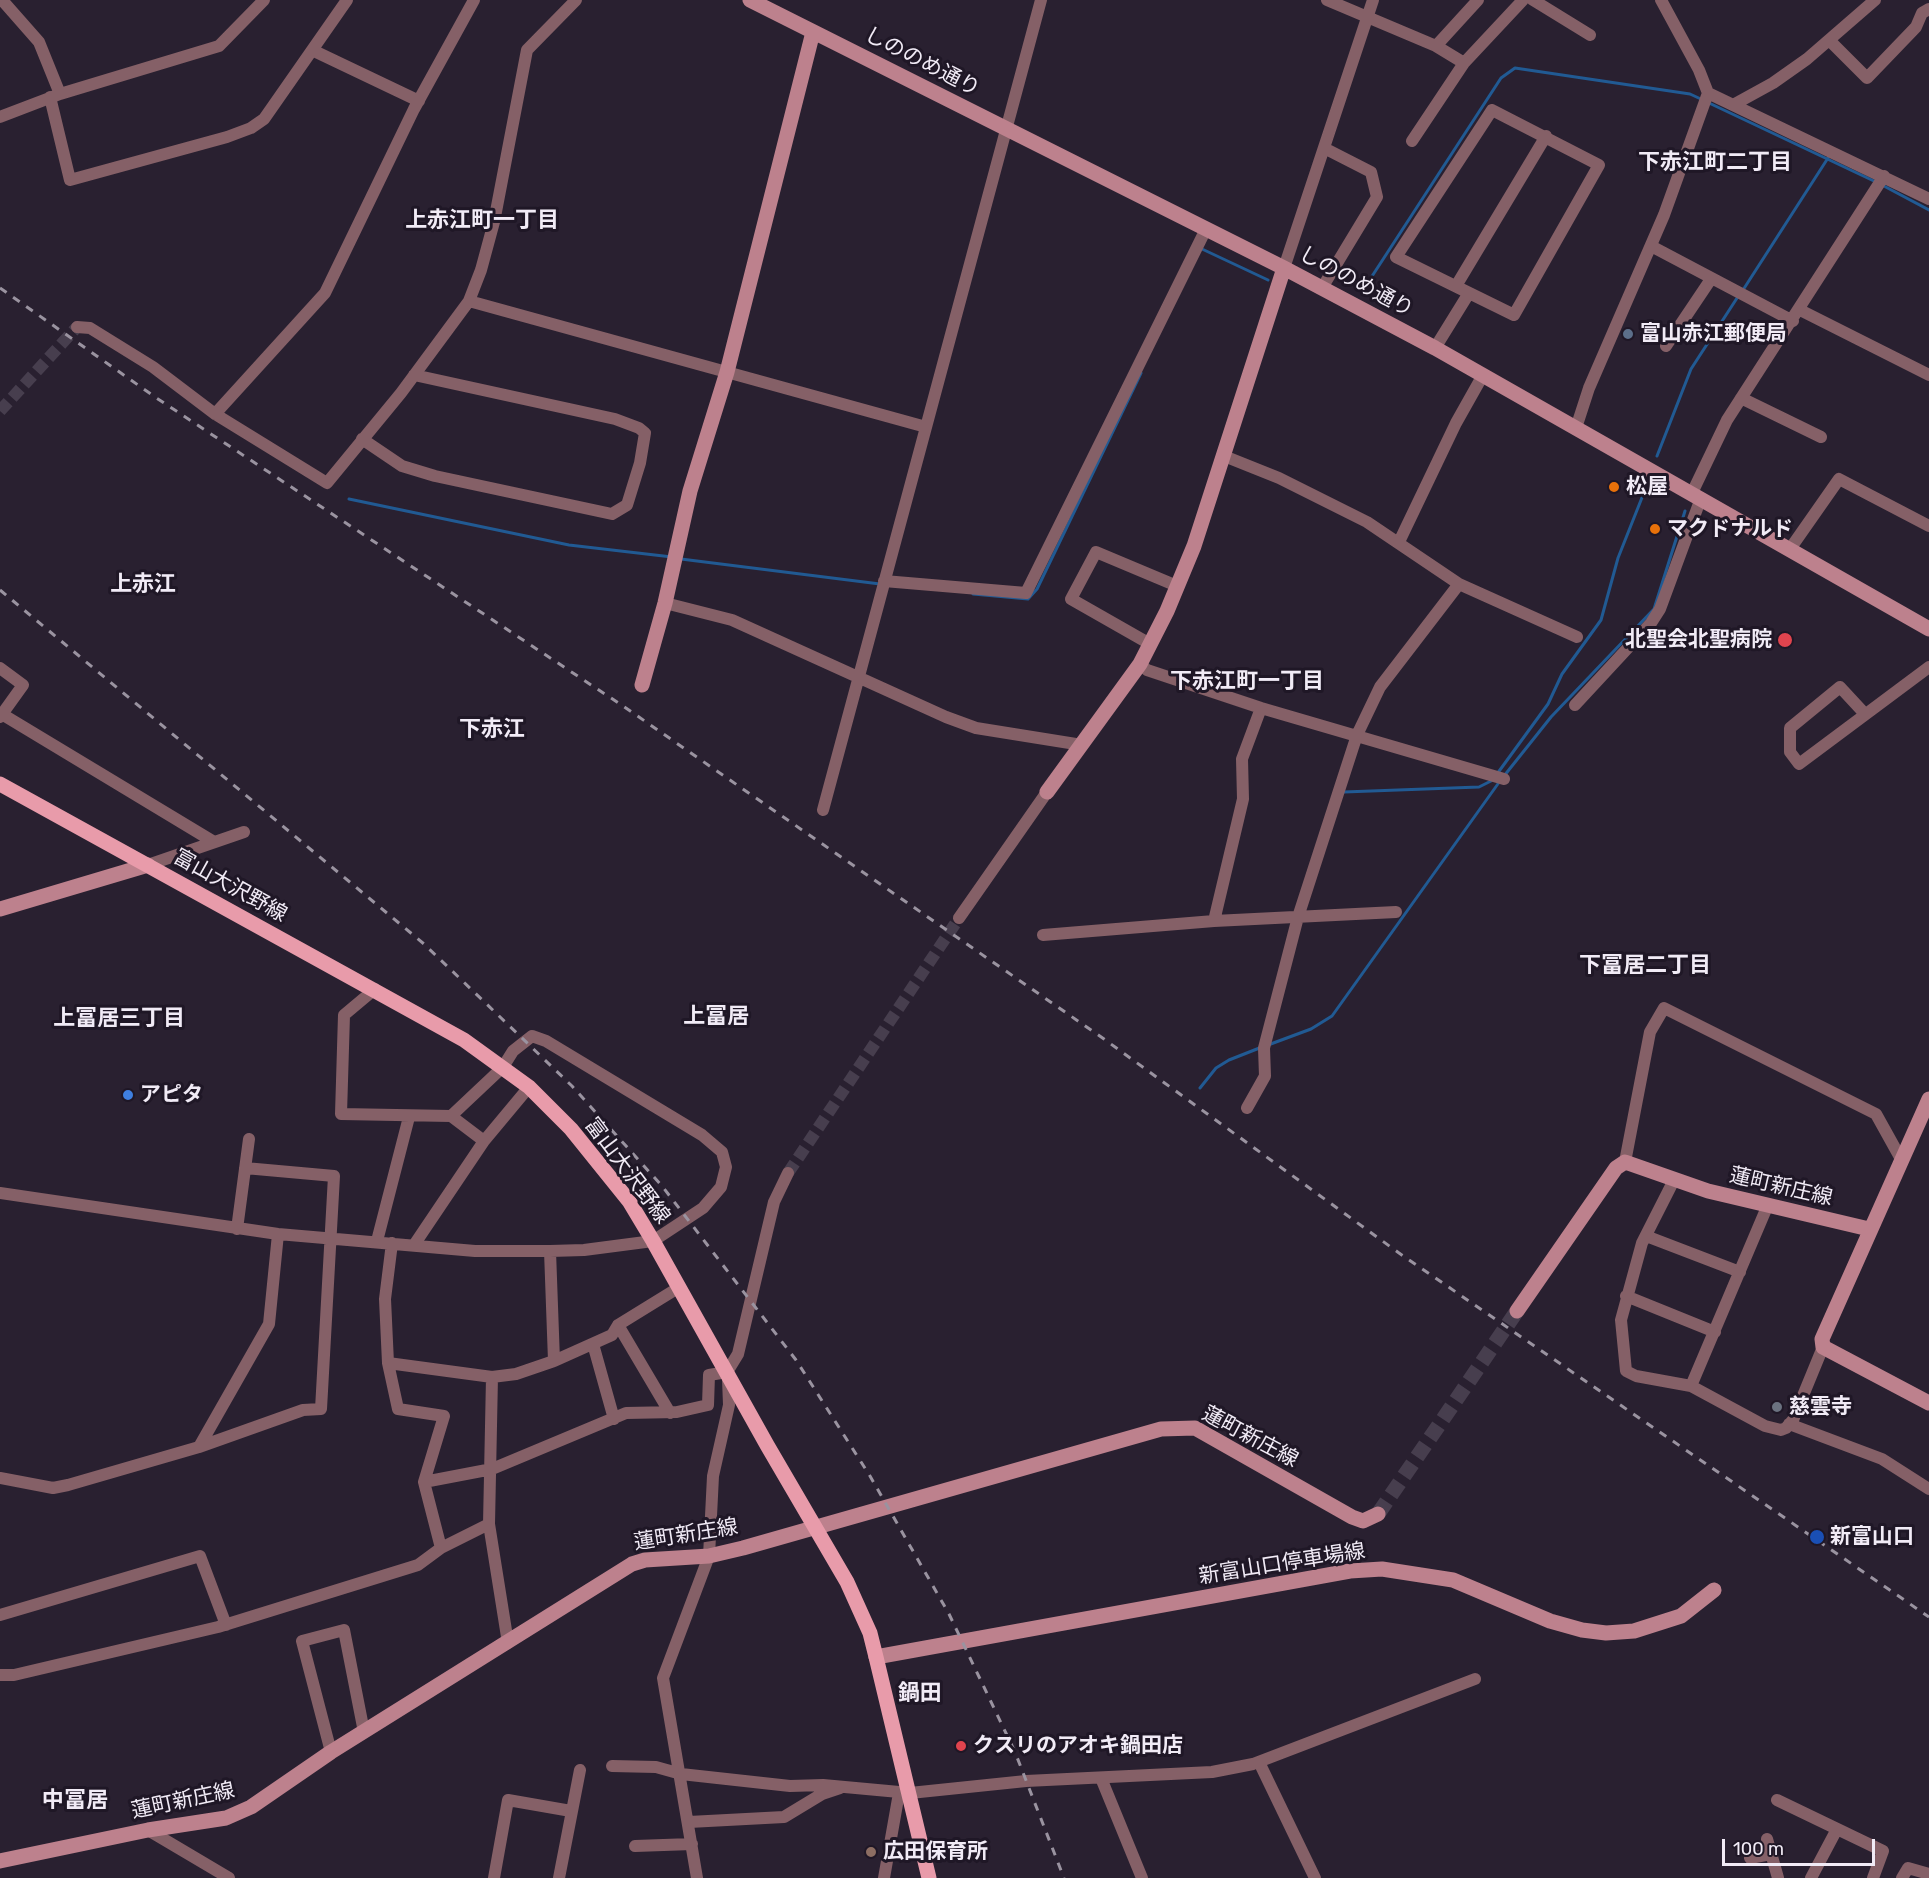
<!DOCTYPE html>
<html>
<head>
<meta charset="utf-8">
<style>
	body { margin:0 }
	#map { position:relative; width:1929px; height:1878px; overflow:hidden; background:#292030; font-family:Rubik,sans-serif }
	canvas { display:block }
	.scale { position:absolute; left:1722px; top:1839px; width:153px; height:27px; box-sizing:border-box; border:3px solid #f1ebf6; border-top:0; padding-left:8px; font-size:18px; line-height:21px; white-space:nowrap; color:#f1ebf6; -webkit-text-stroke:4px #1f1726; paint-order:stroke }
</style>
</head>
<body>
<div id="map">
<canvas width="1929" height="1878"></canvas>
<div class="scale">100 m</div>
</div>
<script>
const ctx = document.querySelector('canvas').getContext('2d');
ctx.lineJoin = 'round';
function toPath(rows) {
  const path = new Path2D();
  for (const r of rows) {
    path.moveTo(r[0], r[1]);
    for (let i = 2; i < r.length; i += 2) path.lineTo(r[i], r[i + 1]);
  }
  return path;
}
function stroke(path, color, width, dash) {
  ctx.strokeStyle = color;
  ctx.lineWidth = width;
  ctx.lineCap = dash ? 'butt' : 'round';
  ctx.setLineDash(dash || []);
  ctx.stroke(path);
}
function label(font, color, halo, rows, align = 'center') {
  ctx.font = font + ' Rubik,"Noto Sans JP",sans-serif';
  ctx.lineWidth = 6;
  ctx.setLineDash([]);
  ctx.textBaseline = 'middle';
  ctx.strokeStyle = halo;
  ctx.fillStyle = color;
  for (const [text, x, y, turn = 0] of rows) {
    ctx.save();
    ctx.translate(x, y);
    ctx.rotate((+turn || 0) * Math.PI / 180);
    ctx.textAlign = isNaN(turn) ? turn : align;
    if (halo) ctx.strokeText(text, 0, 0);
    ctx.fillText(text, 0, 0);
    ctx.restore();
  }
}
const stream = toPath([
	[1709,103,1876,182],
	[1882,185,1929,210],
	[1202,249,1268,280],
	[1365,287,1501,78,1515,68,1690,94,1703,100],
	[1743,290,1828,158],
	[1657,456,1691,369,1739,295],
	[349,499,569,545,672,557],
	[681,559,880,584],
	[973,594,1028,599,1037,589,1141,373],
	[1497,774,1548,704,1562,674,1601,620,1618,558,1645,490],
	[1504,776,1551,717,1654,609,1685,511],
	[1344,792,1479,787,1493,780],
	[1268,1045,1311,1029,1332,1016,1500,781],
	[1200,1088,1216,1068,1229,1060,1262,1047]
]);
const streetTunnel = toPath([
	[0,411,77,327],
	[788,1173,959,918]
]);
const secondaryTunnel = toPath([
	[1378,1514,1517,1311]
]);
const street = toPath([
	[2,0,39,42,60,94],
	[1327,0,1436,46,1464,63],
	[1533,0,1590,35],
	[1829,40,1867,78,1916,27,1922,13,1929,9],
	[1436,46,1478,0],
	[312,50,419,101],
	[1708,93,1929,199],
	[50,97,70,180,227,137,251,128,264,119,347,0],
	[1733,105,1773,83,1807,59,1875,0],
	[1492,110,1599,165,1514,315,1396,257,1492,110],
	[0,117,60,94,219,46,264,0],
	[1412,141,1464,63,1523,0],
	[1651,246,1793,321],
	[1284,268,1373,0],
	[1456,286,1546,136],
	[1322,288,1377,197,1371,172,1324,148],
	[469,301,926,427],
	[1800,310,1929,375],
	[77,327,90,328,153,367,215,414,327,483,401,393,469,301,481,270,494,222,527,50,576,0],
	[1666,346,1711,279],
	[1435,348,1469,293],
	[1741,398,1821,437],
	[215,414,325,293,414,109,474,0],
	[1576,428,1589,388,1664,215,1708,93,1699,70,1661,0],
	[362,439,402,466,435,476,612,514,627,505,640,463,645,433,639,428,615,419,414,375],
	[1224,456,1279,478,1367,522,1459,584,1380,687,1357,735,1298,917,1264,1048,1265,1076,1247,1108],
	[1692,493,1727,420,1884,176],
	[1399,542,1456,423,1483,375],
	[1790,549,1839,479,1929,526],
	[884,581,1026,593,1206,229],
	[1459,584,1577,637],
	[665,603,732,620,946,717,976,728,1082,745],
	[1150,644,1071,599,1096,552,1177,586],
	[1140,664,1147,670,1261,708,1504,779],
	[0,668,23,685,0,717],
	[1575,705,1651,623,1660,609,1701,498],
	[0,713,214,842],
	[1865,714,1840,687,1790,728,1790,752,1799,764,1929,667],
	[823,810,1041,0],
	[148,865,244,832],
	[959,918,1047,792],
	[1214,921,1243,799,1242,759,1261,708],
	[1043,935,1214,921,1396,912],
	[375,989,344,1015,341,1114,451,1116,484,1141],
	[1625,1162,1650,1032,1664,1008,1876,1114,1901,1159],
	[1674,1180,1642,1243,1621,1320,1626,1371,1636,1376,1691,1386,1767,1207],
	[0,1193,278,1234,475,1251,550,1251,584,1250,653,1241,703,1208,721,1187,726,1167,722,1152,702,1135,546,1041,532,1036,513,1051,503,1067,451,1116],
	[237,1229,249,1139],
	[1646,1236,1740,1272],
	[377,1241,409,1117],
	[392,1243,385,1299,388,1363,398,1409,444,1416,424,1482,441,1548],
	[414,1245,484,1141,529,1087],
	[550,1251,554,1361],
	[1626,1296,1715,1332],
	[618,1325,670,1413],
	[593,1344,614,1419],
	[388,1363,492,1377,516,1374,554,1361,612,1335,618,1325,678,1288],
	[492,1377,489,1524,508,1643],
	[1691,1386,1765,1426,1781,1430,1786,1428,1793,1420,1823,1347],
	[1789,1424,1882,1459,1929,1489],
	[199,1447,303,1410,321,1409,334,1176,245,1168],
	[0,1478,53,1488,68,1485,199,1447,269,1324,278,1234],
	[424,1482,492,1469,626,1413,677,1412,708,1405,709,1375,727,1372,738,1354,774,1202,788,1173],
	[0,1615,200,1556,226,1625],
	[0,1675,14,1675,218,1627,418,1565,441,1548,489,1524],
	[331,1752,302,1641,344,1630,364,1732],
	[1259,1762,1315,1878],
	[612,1766,656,1767,681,1774,790,1786,823,1785,910,1793,1026,1781,1212,1772,1253,1764,1475,1679],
	[1101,1778,1142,1878],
	[1777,1800,1883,1851,1873,1878],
	[689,1822,784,1817,822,1794,840,1788],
	[148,1830,229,1878],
	[1767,1839,1778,1878],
	[635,1846,692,1844],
	[1750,1858,1771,1854],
	[494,1878,508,1800,571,1811],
	[559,1878,580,1770],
	[697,1878,663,1678,709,1556,713,1476,729,1405,728,1379],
	[884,1878,899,1793],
	[1811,1878,1837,1829],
	[1902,1878,1908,1868,1929,1874]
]);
const secondary = toPath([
	[750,0,1284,268,1435,348,1929,629],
	[642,685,665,603,690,491,727,372,813,32],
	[1047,792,1140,664,1167,611,1194,546,1284,268],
	[0,909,148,865],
	[1929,1099,1822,1339,1823,1347,1929,1403],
	[1517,1311,1616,1168,1625,1162,1708,1191,1869,1229],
	[876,1657,1350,1571,1382,1569,1453,1580,1550,1621,1582,1630,1606,1633,1634,1631,1681,1616,1714,1590],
	[0,1861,148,1830,226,1818,251,1807,331,1752,632,1564,645,1560,709,1556,743,1548,1161,1429,1195,1428,1352,1517,1363,1521,1378,1514]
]);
const primary = toPath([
	[0,784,464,1040,529,1087,571,1129,629,1201,653,1241,767,1445,847,1582,870,1633,876,1657,929,1878]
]);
const rail = toPath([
	[0,288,155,397,623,706,1104,1039,1399,1253,1929,1617],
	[0,590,424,944,572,1086,662,1186,796,1360,870,1476,949,1614,1015,1752,1064,1878]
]);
const markers = [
	[1628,334,6,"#5c6f8a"],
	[1614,487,6,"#e8710a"],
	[1655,529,6,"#e8710a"],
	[1785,640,8,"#e0444e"],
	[128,1095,6,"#3f7fe0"],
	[1777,1407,6,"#6b7280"],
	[1817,1537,8,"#1a4fb4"],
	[961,1746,6,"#e0444e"],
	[871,1852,6,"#8d6e63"]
];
const streetNames = [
	["しののめ通り",922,62,27],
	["しののめ通り",1356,282,28],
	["富山大沢野線",230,886,29],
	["富山大沢野線",627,1171,53],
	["蓮町新庄線",1781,1187,13],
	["蓮町新庄線",1250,1437,28],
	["蓮町新庄線",686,1535,-9],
	["新富山口停車場線",1282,1564,-9],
	["蓮町新庄線",183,1801,-12]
];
const poiNames = [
	["富山赤江郵便局",1640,334],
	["松屋",1626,487],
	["マクドナルド",1667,529],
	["北聖会北聖病院",1772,640,"right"],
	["アピタ",140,1095],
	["慈雲寺",1789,1407],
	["新富山口",1830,1537],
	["クスリのアオキ鍋田店",973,1746],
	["広田保育所",883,1852]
];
const neighbourhoodNames = [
	["下赤江町二丁目",1715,163],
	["上赤江町一丁目",482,221],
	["上赤江",143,585],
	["下赤江町一丁目",1247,682],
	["下赤江",492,730],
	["下冨居二丁目",1645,966],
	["上冨居",716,1017],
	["上冨居三丁目",119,1019],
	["鍋田",920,1694],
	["中冨居",75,1801]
];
stroke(stream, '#215a93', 3);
stroke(streetTunnel, '#473e4e', 12, [12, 6]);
stroke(secondaryTunnel, '#473e4e', 15, [15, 8]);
stroke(street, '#856067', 12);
stroke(secondary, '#bd818d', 15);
stroke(primary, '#e89baa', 15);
stroke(rail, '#9a93a0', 3, [8, 8]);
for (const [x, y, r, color] of markers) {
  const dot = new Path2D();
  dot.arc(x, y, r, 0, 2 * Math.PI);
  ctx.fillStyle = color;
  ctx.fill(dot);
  stroke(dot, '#1f1726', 2);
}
label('21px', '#f1ebf6', '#1f1726', streetNames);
label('bold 21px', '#f1ebf6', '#1f1726', poiNames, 'left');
label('bold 22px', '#f1ebf6', '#1f1726', neighbourhoodNames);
</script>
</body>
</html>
